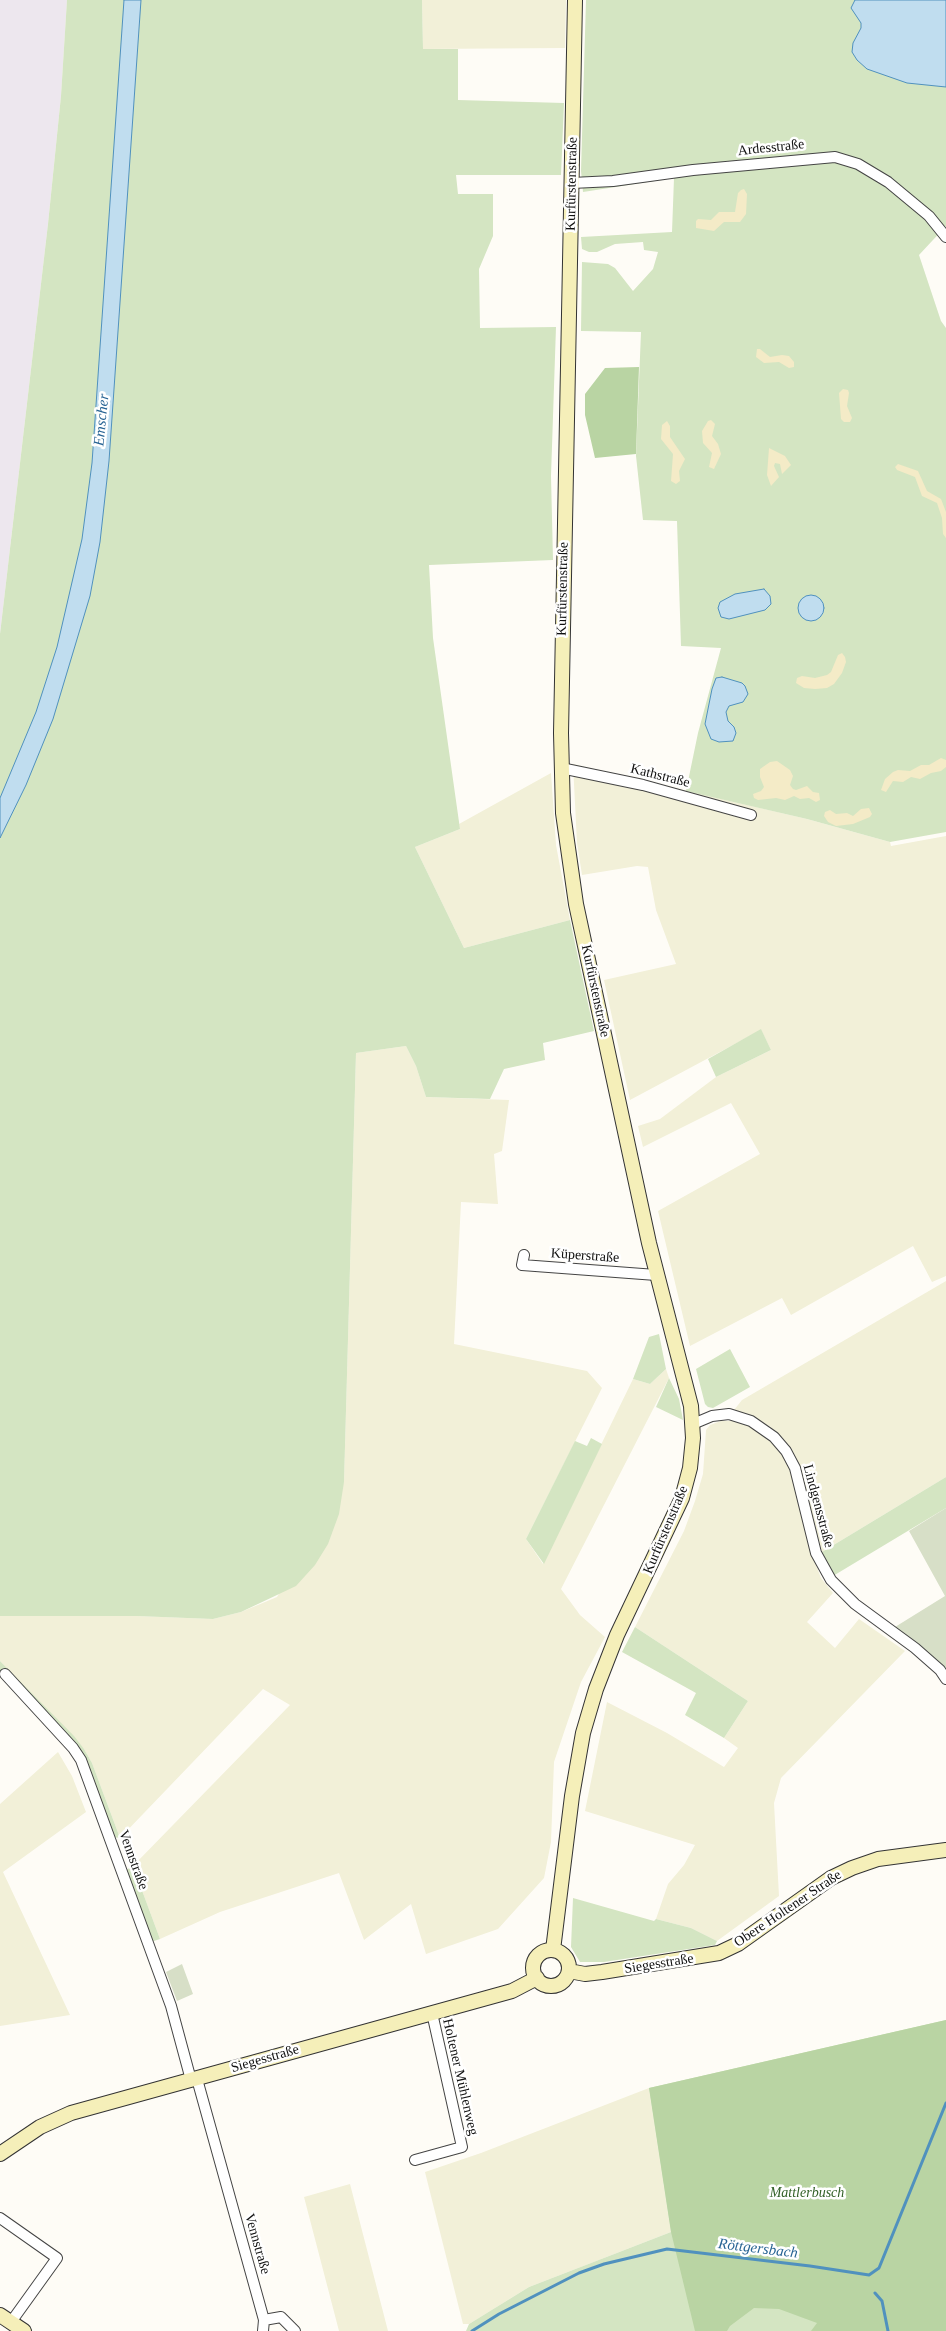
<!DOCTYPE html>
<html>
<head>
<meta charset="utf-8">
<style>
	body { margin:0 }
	canvas { display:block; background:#fefcf6 }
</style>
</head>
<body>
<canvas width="946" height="2331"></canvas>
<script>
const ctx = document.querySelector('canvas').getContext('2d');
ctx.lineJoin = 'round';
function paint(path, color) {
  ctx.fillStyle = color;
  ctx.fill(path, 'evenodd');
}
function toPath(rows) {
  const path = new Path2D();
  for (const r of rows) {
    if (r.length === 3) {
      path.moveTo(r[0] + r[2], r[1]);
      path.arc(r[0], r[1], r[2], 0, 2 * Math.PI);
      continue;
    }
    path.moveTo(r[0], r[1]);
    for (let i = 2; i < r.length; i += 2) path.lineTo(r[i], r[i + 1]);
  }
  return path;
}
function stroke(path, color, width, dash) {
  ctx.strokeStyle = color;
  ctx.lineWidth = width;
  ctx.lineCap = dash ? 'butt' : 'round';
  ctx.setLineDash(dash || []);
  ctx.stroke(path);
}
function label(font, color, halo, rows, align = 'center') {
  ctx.font = font + ' Georgia,serif';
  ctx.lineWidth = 5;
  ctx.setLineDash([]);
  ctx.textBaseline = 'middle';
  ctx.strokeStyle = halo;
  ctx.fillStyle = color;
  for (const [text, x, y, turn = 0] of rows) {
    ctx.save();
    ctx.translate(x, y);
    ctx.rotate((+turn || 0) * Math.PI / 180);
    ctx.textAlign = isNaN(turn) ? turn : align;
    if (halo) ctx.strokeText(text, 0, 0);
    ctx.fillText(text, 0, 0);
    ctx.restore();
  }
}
const industrial = toPath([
	[0,0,67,0,61,96,48,224,0,634]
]);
const farmland = toPath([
	[422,0,566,0,565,48,423,49],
	[573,764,807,819,890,842,891,846,946,836,946,1276,932,1282,913,1246,791,1315,782,1298,690,1346,658,1211,760,1154,731,1103,643,1147,638,1126,660,1119,716,1077,771,1050,761,1030,630,1100,604,980,676,964,656,910,648,867,637,866,582,875,577,843],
	[551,773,556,845,570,920,464,948,415,847,460,829,459,824],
	[406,1046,416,1066,426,1097,509,1100,502,1151,494,1154,498,1204,461,1202,454,1344,587,1371,602,1388,526,1539,543,1564,633,1379,650,1384,666,1369,669,1378,561,1589,580,1615,605,1637,581,1682,554,1762,551,1842,544,1878,498,1929,426,1954,411,1904,364,1940,339,1873,220,1912,160,1939,133,1866,290,1705,263,1689,120,1838,92,1763,84,1749,0,1661,0,1616,136,1616,213,1619,241,1612,277,1597,344,1482,356,1053],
	[946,1281,946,1477,822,1552,801,1473,781,1438,769,1426,734,1410,742,1400],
	[721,1421,738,1421,752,1425,776,1444,793,1472,814,1560,821,1578,833,1593,807,1622,835,1648,859,1619,905,1651,781,1778,774,1803,779,1896,717,1941,691,1928,656,1919,668,1884,684,1865,695,1845,585,1811,607,1702,667,1733,724,1767,738,1748,724,1738,748,1701,635,1627,684,1531,695,1501,703,1474,706,1430,710,1425],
	[58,1752,72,1776,86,1812,3,1872,70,2015,0,2026,0,1804],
	[649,2088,671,2232,529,2287,469,2324,463,2324,425,2172,481,2153],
	[350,2184,388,2331,339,2331,304,2197]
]);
const green = toPath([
	[67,0,422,0,423,49,458,49,458,100,564,103,561,175,456,175,458,194,493,194,493,236,479,269,480,328,556,327,551,476,553,560,429,565,433,638,460,829,415,847,464,948,570,920,594,1031,543,1043,545,1060,504,1069,490,1099,426,1097,416,1066,406,1046,356,1053,344,1482,339,1514,328,1544,315,1565,296,1586,241,1612,213,1619,136,1616,0,1616,0,634,48,224,61,96],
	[586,0,946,0,946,226,919,255,941,321,946,328,946,832,890,842,807,819,686,791,698,733,721,648,681,646,677,521,643,520,636,456,641,332,581,331,582,262,608,264,615,268,633,291,653,269,658,252,644,250,643,242,615,244,597,252,589,252,582,249,581,237,672,232,674,178,583,192,581,171],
	[761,1029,771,1050,716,1077,708,1059],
	[659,1334,666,1369,650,1384,633,1379,649,1337],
	[730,1349,750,1387,713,1408,708,1407,705,1404,696,1369],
	[669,1378,679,1399,683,1420,656,1407],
	[591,1438,602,1444,544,1564,526,1539,575,1441,587,1446],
	[946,1477,946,1508,833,1576,825,1563,822,1552],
	[635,1627,748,1701,724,1738,685,1715,696,1693,622,1652],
	[0,1661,74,1736,84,1749,92,1763,120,1838,112,1837,89,1773,0,1674],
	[133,1866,160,1939,151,1942,124,1871],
	[573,1898,654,1921,656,1919,691,1928,717,1941,715,1945,669,1952,604,1962,580,1962,571,1947],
	[946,2020,946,2331,466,2331,469,2324,529,2287,671,2232,649,2088]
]);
const forest = toPath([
	[639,367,636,454,595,458,585,415,585,394,605,368],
	[946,2020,946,2331,811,2331,817,2323,779,2309,754,2308,730,2326,727,2331,695,2331,671,2232,649,2088]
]);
const sand = toPath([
	[741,190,744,189,747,194,746,214,740,222,724,222,714,231,696,228,696,221,698,219,711,220,719,212,735,212,738,193],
	[757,349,760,349,770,357,782,355,789,356,794,362,794,367,789,368,779,362,764,363,756,357],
	[843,389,848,390,849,393,847,406,852,418,850,422,844,422,841,419,839,393],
	[711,420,715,424,712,436,718,444,721,454,714,469,709,467,712,453,703,443,702,431,708,421],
	[667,421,670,426,670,437,685,459,679,471,680,481,676,484,671,481,673,454,661,439,662,425],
	[769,448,785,456,791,465,782,474,780,464,775,463,774,466,779,477,771,486,767,475],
	[898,464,918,471,927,491,941,499,946,512,946,538,943,534,942,518,937,503,922,496,915,477,897,470,895,467],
	[842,653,845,657,846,662,842,673,834,684,827,688,815,689,804,688,796,683,797,678,802,676,815,678,827,675,831,672,838,655],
	[941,758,946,760,946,767,941,771,931,773,920,779,911,777,903,782,893,781,886,792,881,790,885,779,893,772,898,770,910,771,921,765,929,765],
	[777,761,790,770,793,776,790,785,793,789,796,790,807,786,813,792,819,793,820,800,816,802,809,798,800,799,794,796,785,800,776,798,758,800,754,798,753,794,761,791,764,787,760,777,760,769,770,762],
	[869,808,872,814,870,817,853,824,836,826,828,822,824,816,825,812,830,810,836,814,847,813,853,816,861,809]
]);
const cemetery = toPath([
	[946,1508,946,1668,895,1627,945,1596,909,1531],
	[182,1964,193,1994,177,2001,166,1972]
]);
const water = toPath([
	[124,0,141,0,109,461,100,542,90,596,53,719,26,785,0,838,0,798,36,712,57,647,82,539,92,463,124,0],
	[855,0,946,0,946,87,907,83,867,69,857,60,852,52,853,43,861,28,861,23,851,8,855,0],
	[764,589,770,596,771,604,765,610,729,619,721,617,718,608,720,602,735,594,764,589],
	[811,608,13],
	[722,677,742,683,745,686,748,694,743,702,729,706,726,712,728,721,734,727,736,733,733,741,719,742,711,739,705,724,712,689,716,678,722,677]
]);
const stream = toPath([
	[875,2293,882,2301,888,2331],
	[472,2331,499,2314,579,2273,604,2264,667,2249,810,2266,869,2275,879,2268,946,2103]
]);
const street = toPath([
	[572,183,613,181,693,170,835,157,858,164,888,182,929,216,946,237],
	[561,768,643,785,751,815],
	[524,1255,522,1265,656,1275],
	[693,1424,712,1416,729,1414,751,1421,774,1437,786,1451,795,1468,816,1553,831,1580,855,1604,915,1648,940,1670,946,1679],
	[5,1674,73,1748,81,1760,171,2006,191,2080],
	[197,2079,264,2320,263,2331],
	[415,2160,462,2147,432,2013],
	[0,2218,57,2258,11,2322],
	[264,2320,281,2317,295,2331]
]);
const secondary = toPath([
	[553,1950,572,1796,583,1733,596,1689,617,1635,682,1498,690,1468,693,1438,691,1406,649,1243,576,904,563,813,561,733,575,0],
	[551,1968,18],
	[569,1971,585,1974,602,1972,719,1953,738,1944,831,1878,852,1868,878,1859,946,1850],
	[0,2154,40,2127,71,2113,512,1991,537,1978],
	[0,2315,24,2331]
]);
const streetNames = [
	["Ardesstraße",771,148,-6],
	["Kurfürstenstraße",572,184,-89],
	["Kurfürstenstraße",563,589,-89],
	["Kathstraße",660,776,14],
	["Kurfürstenstraße",595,991,78],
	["Küperstraße",585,1256,4],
	["Lindgensstraße",818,1506,75],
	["Kurfürstenstraße",666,1530,-67],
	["Vennstraße",133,1860,70],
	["Obere Holtener Straße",788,1909,-34],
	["Siegesstraße",659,1964,-9],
	["Siegesstraße",265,2059,-16],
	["Holtener Mühlenweg",460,2077,77],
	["Vennstraße",257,2244,74]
];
const parkNames = [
	["Mattlerbusch",807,2193]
];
const waterNames = [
	["Emscher",102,420,-84],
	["Röttgersbach",758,2249,7]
];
paint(industrial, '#ede7ee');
paint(farmland, '#f2f0d8');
paint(green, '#d4e5c2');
paint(forest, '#b9d4a3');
paint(sand, '#f4ebc7');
paint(cemetery, '#d7dfc7');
paint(water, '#c0ddef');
stroke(water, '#5091be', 1);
stroke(stream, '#5091be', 3);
stroke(street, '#444', 12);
stroke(secondary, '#333', 16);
stroke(street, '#fff', 10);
stroke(secondary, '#f5efb9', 14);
label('14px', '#111', '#fff', streetNames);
label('italic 14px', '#336128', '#fff', parkNames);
label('italic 15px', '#286494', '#fff', waterNames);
</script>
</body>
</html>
